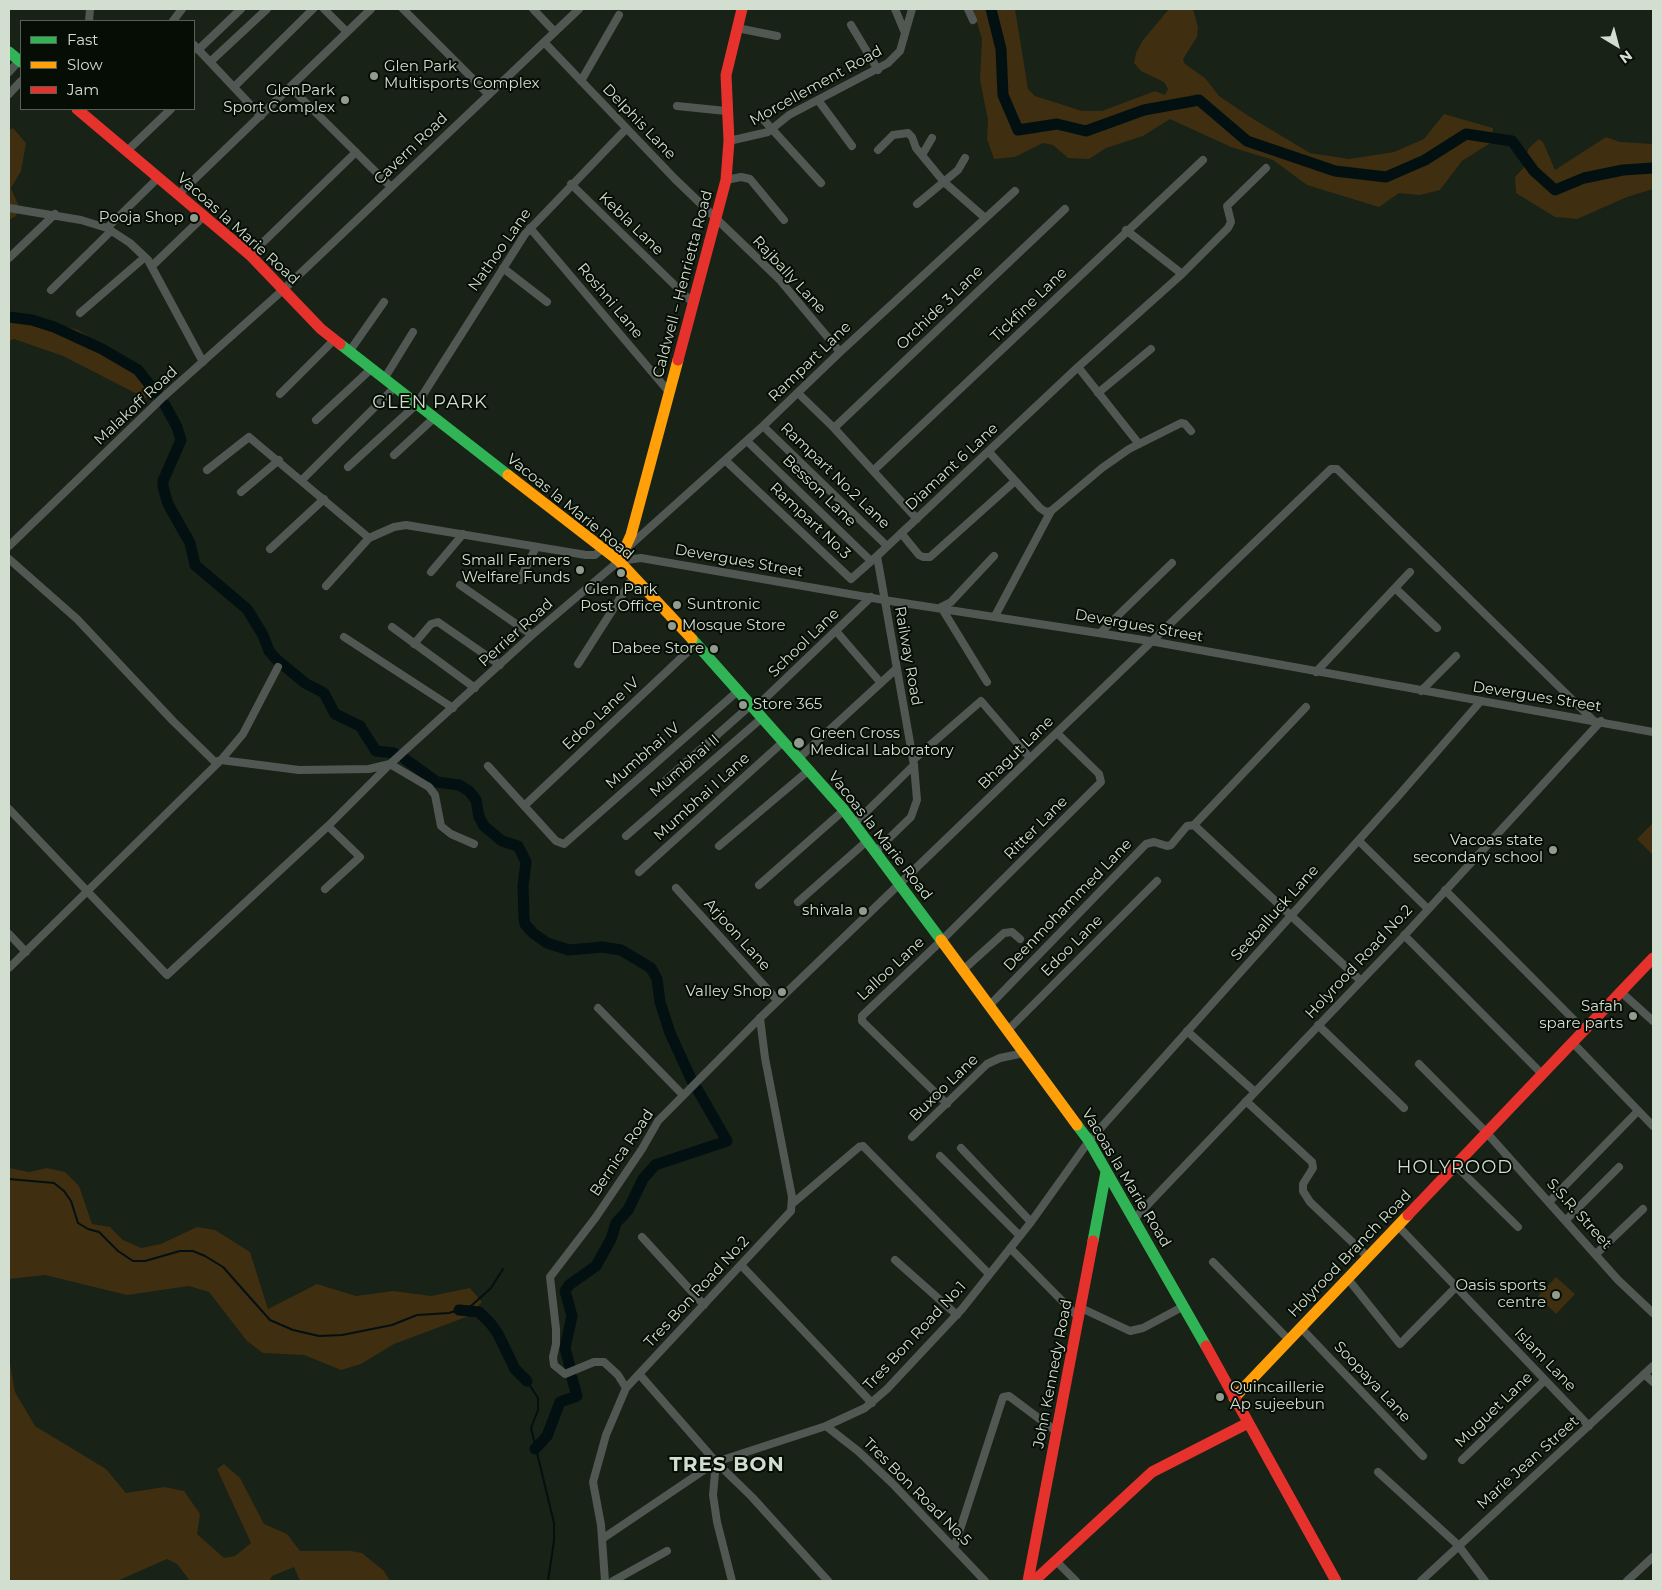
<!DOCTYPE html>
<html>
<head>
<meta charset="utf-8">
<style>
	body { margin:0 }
	#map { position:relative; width:1662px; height:1590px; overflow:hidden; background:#182216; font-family:Montserrat,sans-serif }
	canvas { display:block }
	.frame { position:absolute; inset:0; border:10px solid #d2ded0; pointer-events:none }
	.legend { position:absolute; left:20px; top:20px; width:175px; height:90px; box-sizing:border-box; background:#060d05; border:1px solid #586156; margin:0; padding:6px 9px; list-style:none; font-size:15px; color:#d2ded0 }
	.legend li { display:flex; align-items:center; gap:10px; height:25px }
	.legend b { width:25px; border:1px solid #586156 }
	.north { position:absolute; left:1592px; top:20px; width:50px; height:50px; -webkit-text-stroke:4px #060d05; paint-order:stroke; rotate:143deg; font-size:14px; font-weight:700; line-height:20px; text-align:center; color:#d2ded0 }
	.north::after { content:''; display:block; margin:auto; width:18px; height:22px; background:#d2ded0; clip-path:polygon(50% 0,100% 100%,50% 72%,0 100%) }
</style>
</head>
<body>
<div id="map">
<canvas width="1662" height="1590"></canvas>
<div class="frame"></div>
<ul class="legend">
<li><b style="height:6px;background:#30b455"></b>Fast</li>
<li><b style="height:6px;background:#ff9f0a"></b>Slow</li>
<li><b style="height:6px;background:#e5322d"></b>Jam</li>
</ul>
<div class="north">N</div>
</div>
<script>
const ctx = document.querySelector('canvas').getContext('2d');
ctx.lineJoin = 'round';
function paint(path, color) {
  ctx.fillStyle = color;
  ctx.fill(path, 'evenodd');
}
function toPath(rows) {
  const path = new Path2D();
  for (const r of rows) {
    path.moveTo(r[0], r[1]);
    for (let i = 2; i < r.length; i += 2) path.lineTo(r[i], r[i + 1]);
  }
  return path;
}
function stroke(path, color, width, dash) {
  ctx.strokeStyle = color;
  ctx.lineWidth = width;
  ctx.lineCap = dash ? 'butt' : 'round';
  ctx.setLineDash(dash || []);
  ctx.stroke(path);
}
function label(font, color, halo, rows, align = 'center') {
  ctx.font = font + ' Montserrat,sans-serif';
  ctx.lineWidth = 4;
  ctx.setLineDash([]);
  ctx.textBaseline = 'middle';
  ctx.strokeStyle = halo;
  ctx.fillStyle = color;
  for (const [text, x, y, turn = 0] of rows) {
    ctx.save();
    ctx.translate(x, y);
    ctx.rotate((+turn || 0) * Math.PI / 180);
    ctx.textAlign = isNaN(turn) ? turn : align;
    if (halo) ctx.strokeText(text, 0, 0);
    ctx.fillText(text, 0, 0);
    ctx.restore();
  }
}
const green = toPath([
	[973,9,1015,9,1028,89,1035,96,1082,111,1102,111,1155,91,1165,95,1168,89,1164,82,1141,71,1134,63,1136,53,1143,40,1169,9,1193,9,1198,27,1197,37,1183,59,1185,64,1205,78,1219,96,1250,117,1310,153,1349,159,1394,152,1424,139,1444,114,1493,128,1492,142,1462,161,1440,190,1420,195,1399,193,1379,207,1307,185,1273,160,1231,147,1170,119,1143,136,1106,148,1089,159,1068,158,1053,145,1043,143,1015,157,994,159,987,139,988,120,980,80,982,39],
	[13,128,26,143,21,171,11,188,19,207,16,216,9,220,9,130],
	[1606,137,1620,142,1653,144,1653,160,1651,162,1653,164,1653,189,1627,197,1577,219,1555,217,1516,193,1515,177,1525,166,1525,157,1529,148,1539,139,1543,142,1555,170],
	[9,311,78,330,148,376,154,386,155,396,145,398,63,356,14,339,9,341],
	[1653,823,1653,855,1637,839],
	[9,1168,29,1172,47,1168,65,1172,79,1186,92,1224,110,1227,123,1240,141,1248,161,1244,197,1227,215,1230,250,1252,268,1309,317,1284,356,1296,393,1291,431,1296,470,1288,482,1302,469,1316,394,1344,361,1364,341,1370,304,1355,263,1353,247,1341,209,1292,189,1286,127,1295,45,1275,9,1279],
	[1556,1277,1575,1294,1556,1314,1538,1296],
	[9,1358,15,1392,35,1426,106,1469,126,1493,164,1487,184,1491,200,1514,197,1534,224,1558,235,1556,251,1543,217,1469,224,1464,240,1478,264,1524,287,1534,300,1551,351,1551,362,1553,384,1571,390,1581,300,1581,294,1567,272,1576,269,1581,190,1581,177,1564,167,1559,117,1581,9,1581]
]);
const stream = toPath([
	[9,1179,54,1183,64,1191,71,1201,78,1223,88,1229,99,1232,118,1251,133,1261,145,1261,180,1251,193,1251,205,1256,223,1267,270,1320,293,1330,319,1336,342,1335,392,1325,417,1315,449,1313,471,1306,491,1288,503,1269],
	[527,1381,538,1398,538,1410,531,1428,554,1523,554,1541,548,1581]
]);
const river = toPath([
	[991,9,1001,49,1003,95,1018,130,1057,124,1086,131,1144,110,1199,100,1247,141,1335,171,1386,177,1425,160,1466,134,1512,141,1534,171,1555,190,1584,178,1623,170,1653,168],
	[9,317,32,320,54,327,102,349,138,370,161,399],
	[165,405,177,427,181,440,163,481,163,487,168,504,190,543,195,565,247,609,263,635,269,651,276,659,305,683,324,693,335,714,360,726,376,751,394,753],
	[405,759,437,782,459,785,469,791,476,800,479,817,484,826,502,841,518,846,526,862,523,886,524,918,525,924,533,933,547,943,569,950,602,947,621,950,651,968,657,979,660,1002,670,1033,692,1081],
	[459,1310,479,1312,491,1324,498,1334,515,1369,527,1381],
	[570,1367,565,1348,572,1316,565,1291,569,1285,596,1266,611,1239,616,1223,628,1210,643,1179,655,1165,727,1141,696,1087],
	[535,1449,547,1436,560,1402,577,1396,572,1378]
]);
const street = toPath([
	[324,9,347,32],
	[403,9,488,94],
	[533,9,555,32],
	[895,9,905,33],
	[968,9,973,20],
	[89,21,90,9],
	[173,21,182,9],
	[851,25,878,70],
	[737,28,777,36],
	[544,42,675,179,779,279,840,352],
	[194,45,261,116],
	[198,50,241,9],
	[210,62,267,9],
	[9,72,19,61],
	[581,81,619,15],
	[234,87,313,9],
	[291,88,391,187],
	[9,94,21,81],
	[818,100,852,146],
	[677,106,726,111],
	[761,117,821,183],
	[729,141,768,132,789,115,888,63,900,51,912,9],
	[878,150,893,135,908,133,912,137,916,148,944,182,984,217],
	[127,151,171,109],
	[922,155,932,138],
	[726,180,741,177,750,179,784,220],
	[571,184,694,304],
	[178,195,371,9],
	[917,204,958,170,965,158],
	[9,208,81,220,107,228,130,243,148,260,203,362],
	[107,228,158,178],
	[530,228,669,392],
	[1126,230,1182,274],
	[250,255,356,152],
	[9,258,55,214],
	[152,266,204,216],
	[503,268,547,302],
	[51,290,111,231],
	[80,313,145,257],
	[349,352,384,302],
	[1078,367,1139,444],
	[384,379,413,332],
	[798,393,834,428,917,519],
	[1098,393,1151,349],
	[280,394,334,340],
	[316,420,371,369],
	[763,426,887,546],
	[834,428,1065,209],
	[747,441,871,561],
	[989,452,1040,508,1046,512,1051,511],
	[394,455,434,418],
	[725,460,851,579,877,556],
	[348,467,417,404,525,234,626,129],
	[207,470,249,437,369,538],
	[874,470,1203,160],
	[302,480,395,387],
	[241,492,279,460],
	[901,533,919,555,923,557,930,557,1015,481],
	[9,546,161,399,284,289,579,9],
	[627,548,763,426,840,352,1015,191],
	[270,549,324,499],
	[9,559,77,619,173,721,215,762,221,760,243,734,278,667],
	[431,572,463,534],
	[520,580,536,547],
	[460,585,532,635],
	[326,586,369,538,394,527,406,525,586,555,595,555,601,550],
	[1395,588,1437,628],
	[995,616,1051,511,1102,468,1129,449,1181,423,1185,424,1191,431],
	[392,627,475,688],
	[836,631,881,683],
	[1100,633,1172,563],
	[344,637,453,708],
	[414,644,431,624,438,622,500,665],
	[578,664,633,578],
	[1316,672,1410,572],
	[987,682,941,607,951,602,994,556],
	[1421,691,1456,656],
	[755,708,871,597],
	[799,758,896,669],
	[913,760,981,701,1030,758],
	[488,766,556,841,564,844,739,690],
	[666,780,752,704],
	[524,806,697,643],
	[9,809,167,975,328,826,390,764,532,635,619,561,641,558,884,600,1150,641,1653,732],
	[855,823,914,765],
	[1194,825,1361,981],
	[1194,825,1306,707],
	[626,836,763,717],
	[1359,841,1428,909],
	[719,846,809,770],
	[876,851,911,817,917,800,914,765,877,556,1078,367,1182,274,1228,228,1231,222,1227,206,1266,168],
	[639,872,783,742],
	[759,885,844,810],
	[676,888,778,1001],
	[325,889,360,857,328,826],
	[1445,890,1584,1030],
	[798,902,868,840],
	[9,934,26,952],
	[1404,935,1542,1074],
	[9,968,221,760,299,770,369,769,390,764,429,787,435,795,441,826,451,834,474,844],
	[963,970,1004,933,1012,932,1020,939],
	[1621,992,1653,1021],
	[989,1006,1146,844,1154,842,1167,846,1171,845,1187,826,1194,825],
	[598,1008,682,1094],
	[1318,1025,1404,1108],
	[1007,1031,1157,881],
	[1187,1031,1255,1092],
	[1572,1042,1653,1126],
	[1419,1064,1486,1132,1618,1280,1653,1313],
	[1246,1101,1312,1162,1313,1168,1303,1184,1303,1191,1310,1202,1368,1257],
	[947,1104,862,1021,862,1016,941,941,1101,782,1099,774,1057,733],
	[912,1137,987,1064,1000,1058,1024,1053],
	[961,1148,1031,1222],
	[940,1156,1020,1236],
	[1455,1165,1518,1227],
	[1549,1202,1638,1111],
	[792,1204,859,1147,863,1146,989,1274],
	[1134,1219,1402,938,1601,721],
	[1566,1220,1619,1167],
	[1398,1226,1589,1426],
	[642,1237,704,1305],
	[1010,1248,1079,1318],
	[1596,1254,1643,1209],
	[895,1260,957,1315],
	[1213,1262,1289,1340],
	[741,1265,872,1403],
	[1348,1279,1400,1344,1456,1287],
	[1081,1308,1130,1331,1143,1328,1184,1306],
	[1301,1328,1423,1456],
	[1644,1374,1653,1382],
	[640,1375,716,1462,752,1497,828,1581],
	[626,1388,618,1375,604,1362,594,1362,565,1374,554,1365,553,1357,556,1344,556,1329,550,1277,596,1217,642,1149,658,1121,760,1018,1331,469,1337,469,1593,720],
	[826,1426,858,1451,892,1483,985,1581],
	[1462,1460,1545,1380],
	[716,1462,713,1495,717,1522,732,1581],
	[1378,1472,1458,1545,1485,1581],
	[602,1539,716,1462,826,1426,865,1408,887,1389,962,1309,1031,1222,1089,1141,1400,794,1480,702],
	[954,1548,1003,1397,1009,1396,1057,1432],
	[1056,1561,1076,1581],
	[605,1581,601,1525,593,1482,606,1435,626,1388,791,1211,792,1197,765,1058,760,1018],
	[613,1581,667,1551],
	[1421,1581,1653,1366],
	[1627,1581,1653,1557]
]);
const fast = toPath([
	[9,52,21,62],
	[340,344,508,475],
	[692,639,844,810,941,940],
	[1077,1125,1089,1141,1206,1346],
	[1093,1241,1106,1172]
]);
const slow = toPath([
	[508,475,619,561,692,639],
	[619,561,631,535,678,360],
	[941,940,1077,1125],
	[1234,1398,1408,1215]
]);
const jam = toPath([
	[77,109,250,255,321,329,340,344],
	[678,360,726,180,729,141,726,75,742,9],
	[1408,1215,1653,958],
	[1206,1346,1336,1581],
	[1028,1581,1093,1241],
	[1034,1581,1152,1472,1248,1423]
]);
const markers = [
	[374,76,5,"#919c8f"],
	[345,100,5,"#919c8f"],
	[194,218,5,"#919c8f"],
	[580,570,5,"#919c8f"],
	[621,573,5,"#919c8f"],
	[677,605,5,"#919c8f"],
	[672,626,5,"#919c8f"],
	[714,649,5,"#919c8f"],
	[743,705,5,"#919c8f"],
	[799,743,6,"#919c8f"],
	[1553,850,5,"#919c8f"],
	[863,911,5,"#919c8f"],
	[782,992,5,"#919c8f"],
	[1633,1016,5,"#919c8f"],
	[1556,1295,5,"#919c8f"],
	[1220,1397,5,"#919c8f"]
];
const poiNames = [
	["Glen Park",384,67,"left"],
	["Multisports Complex",384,84,"left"],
	["GlenPark",335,91],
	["Sport Complex",335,108],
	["Pooja Shop",184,218],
	["Small Farmers",570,561],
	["Welfare Funds",570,578],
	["Glen Park",621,590,"center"],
	["Post Office",621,607,"center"],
	["Suntronic",687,605,"left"],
	["Mosque Store",682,626,"left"],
	["Dabee Store",704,649],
	["Store 365",753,705,"left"],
	["Green Cross",810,734,"left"],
	["Medical Laboratory",810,751,"left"],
	["Vacoas state",1543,841],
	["secondary school",1543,858],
	["shivala",853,911],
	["Valley Shop",772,992],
	["Safah",1623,1007],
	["spare parts",1623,1024],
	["Oasis sports",1546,1286],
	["centre",1546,1303],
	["Quincaillerie",1230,1388,"left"],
	["Ap sujeebun",1230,1405,"left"]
];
const streetNames = [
	["Morcellement Road",816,86,-29],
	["Delphis Lane",639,122,46],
	["Cavern Road",411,149,-44],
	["Kebla Lane",631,224,44],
	["Vacoas la Marie Road",238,229,42],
	["Nathoo Lane",500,250,-55],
	["Rajbally Lane",789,275,47],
	["Caldwell – Henrietta Road",683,284,-75],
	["Roshni Lane",610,301,50],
	["Tickfine Lane",1029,305,-44],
	["Orchide 3 Lane",940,308,-44],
	["Rampart Lane",810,362,-44],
	["Malakoff Road",136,406,-43],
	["Diamant 6 Lane",952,467,-43],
	["Rampart No.2 Lane",835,476,44],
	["Besson Lane",819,491,44],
	["Vacoas la Marie Road",570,507,39],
	["Rampart No.3",810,521,43],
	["Devergues Street",739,561,10],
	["Devergues Street",1139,626,10],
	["Perrier Road",516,633,-42],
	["School Lane",804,643,-44],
	["Railway Road",908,656,80],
	["Devergues Street",1537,697,9],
	["Edoo Lane IV",601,714,-43],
	["Bhagut Lane",1016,753,-44],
	["Mumbhai IV",643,756,-41],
	["Mumbhai II",685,766,-41],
	["Mumbhai I Lane",702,797,-42],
	["Ritter Lane",1036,828,-45],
	["Vacoas la Marie Road",880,836,52],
	["Deenmohammed Lane",1068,905,-46],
	["Seeballuck Lane",1275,913,-48],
	["Arjoon Lane",737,935,48],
	["Edoo Lane",1072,946,-45],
	["Holyrood Road No.2",1359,962,-47],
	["Lalloo Lane",891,969,-43],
	["Buxoo Lane",944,1088,-44],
	["Bernica Road",622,1153,-56],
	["Vacoas la Marie Road",1126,1178,59],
	["S.S.R. Street",1579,1214,48],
	["Holyrood Branch Road",1350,1254,-46],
	["Tres Bon Road No.2",697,1292,-47],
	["Tres Bon Road No.1",915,1336,-47],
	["Islam Lane",1545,1360,46],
	["John Kennedy Road",1053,1374,-79],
	["Soopaya Lane",1372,1382,47],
	["Muguet Lane",1494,1410,-44],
	["Marie Jean Street",1528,1463,-42],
	["Tres Bon Road No.5",917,1492,45]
];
const quarterNames = [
	["GLEN PARK",430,403],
	["HOLYROOD",1455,1168]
];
const districtNames = [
	["TRES BON",727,1465]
];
paint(green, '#3f2e10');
stroke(stream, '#031011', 2);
stroke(river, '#031011', 11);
stroke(street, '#515854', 8);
stroke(fast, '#30b455', 11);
stroke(slow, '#ff9f0a', 11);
stroke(jam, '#e5322d', 11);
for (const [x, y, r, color] of markers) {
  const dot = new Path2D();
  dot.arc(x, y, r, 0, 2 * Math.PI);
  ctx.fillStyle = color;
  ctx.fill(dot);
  stroke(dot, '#060d05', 2);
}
label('15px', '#d2ded0', '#060d05', poiNames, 'right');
label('15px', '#d2ded0', '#060d05', streetNames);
ctx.letterSpacing = '1px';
label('18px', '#d2ded0', '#060d05', quarterNames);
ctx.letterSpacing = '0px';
ctx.letterSpacing = '1px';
label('bold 20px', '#d2ded0', '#060d05', districtNames);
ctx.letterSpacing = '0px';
</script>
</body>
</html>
